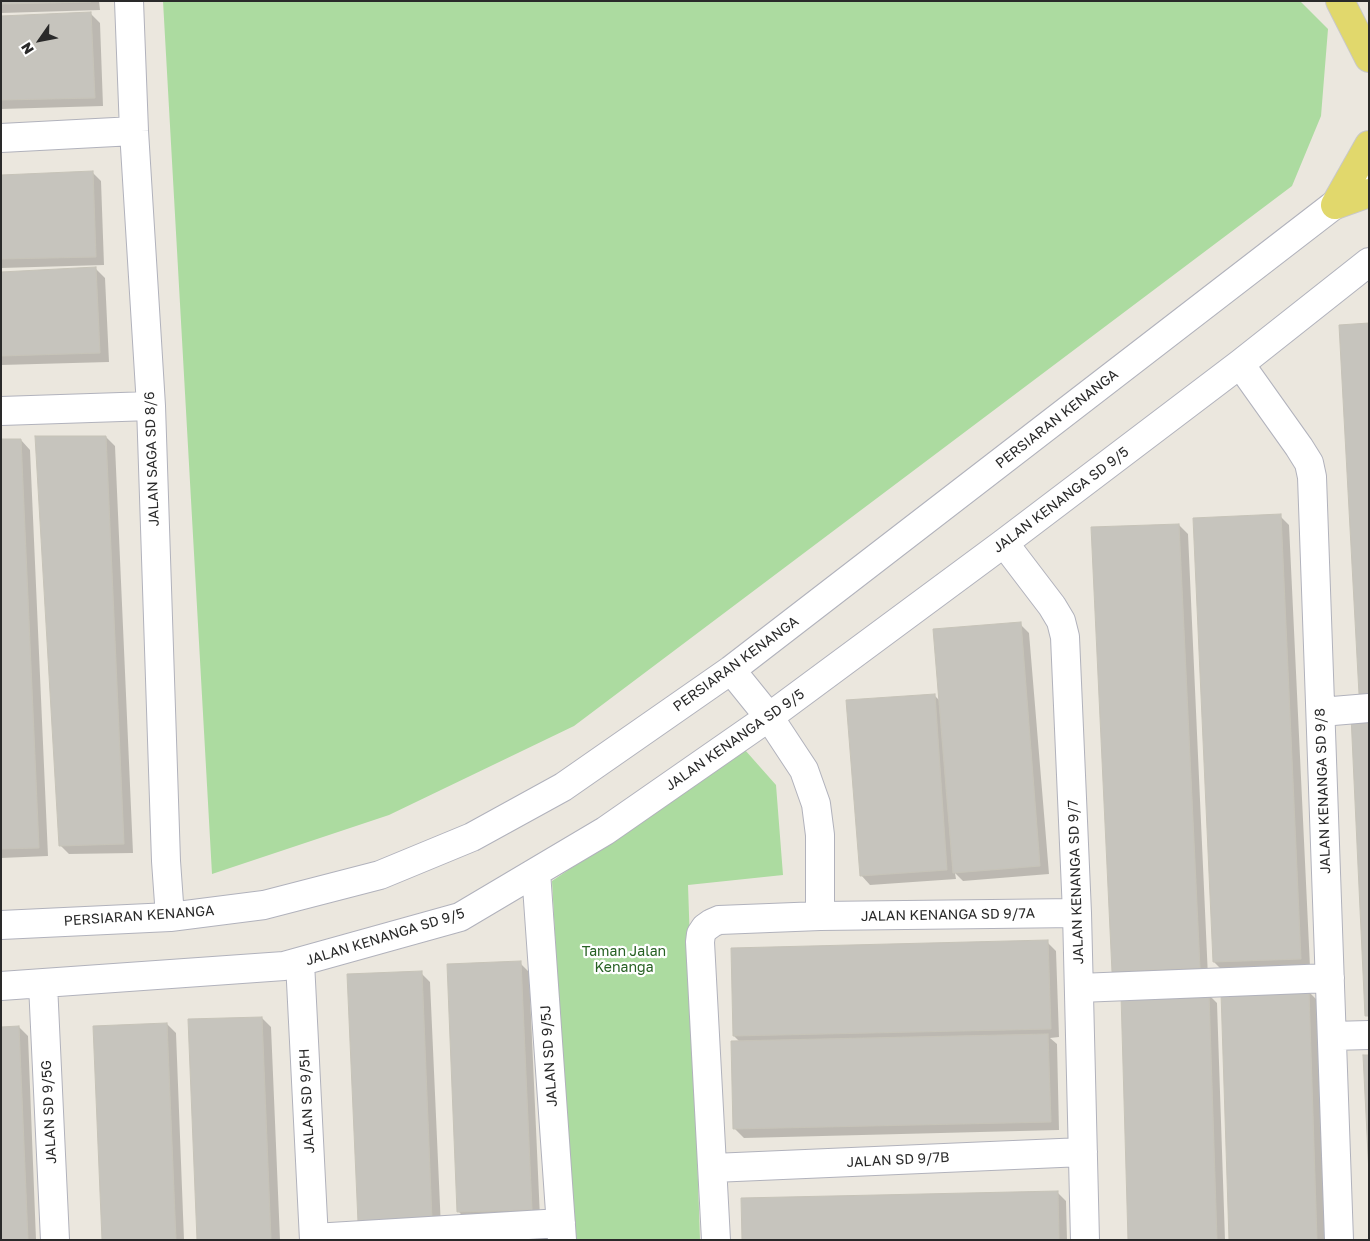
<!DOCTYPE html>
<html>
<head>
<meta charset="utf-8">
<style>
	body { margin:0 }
	#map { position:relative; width:1370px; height:1241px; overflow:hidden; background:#ebe7de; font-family:"Golos Text",sans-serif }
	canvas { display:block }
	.frame { position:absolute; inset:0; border:2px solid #2a2a2a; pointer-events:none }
	.north { position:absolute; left:15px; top:15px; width:50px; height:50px; -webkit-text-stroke:4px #fff; paint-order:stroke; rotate:237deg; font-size:14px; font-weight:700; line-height:20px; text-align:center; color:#2a2a2a }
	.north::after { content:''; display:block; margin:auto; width:18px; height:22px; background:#2a2a2a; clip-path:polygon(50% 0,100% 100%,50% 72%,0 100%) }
</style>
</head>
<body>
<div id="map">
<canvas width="1370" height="1241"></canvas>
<div class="frame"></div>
<div class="north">N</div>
</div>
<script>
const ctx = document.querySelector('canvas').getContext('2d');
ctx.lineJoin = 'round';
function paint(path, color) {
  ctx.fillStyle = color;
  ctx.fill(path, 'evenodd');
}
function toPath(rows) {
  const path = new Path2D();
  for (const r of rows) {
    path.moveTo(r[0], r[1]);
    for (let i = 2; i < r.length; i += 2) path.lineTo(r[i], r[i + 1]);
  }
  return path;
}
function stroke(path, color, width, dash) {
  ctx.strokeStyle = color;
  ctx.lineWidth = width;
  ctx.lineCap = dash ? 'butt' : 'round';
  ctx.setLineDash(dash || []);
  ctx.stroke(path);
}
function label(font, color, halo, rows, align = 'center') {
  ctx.font = font + ' "Golos Text",sans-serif';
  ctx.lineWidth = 4.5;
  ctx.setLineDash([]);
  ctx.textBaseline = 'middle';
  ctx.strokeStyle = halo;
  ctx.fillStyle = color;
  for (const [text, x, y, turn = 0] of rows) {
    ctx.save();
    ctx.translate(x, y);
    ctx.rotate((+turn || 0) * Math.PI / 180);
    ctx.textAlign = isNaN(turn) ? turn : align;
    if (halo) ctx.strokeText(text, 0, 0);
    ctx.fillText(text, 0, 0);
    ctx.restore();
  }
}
const green = toPath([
	[163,1,1300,1,1328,29,1321,116,1292,186,574,726,389,815,212,874],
	[745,750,776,785,783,875,688,885,700,1240,572,1240,552,881]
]);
const shadow = toPath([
	[1,1,99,1,100,10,1,13],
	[91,14,100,23,103,106,1,109,1,18],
	[92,172,101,181,104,265,1,268,1,176],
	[96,269,105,278,109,362,1,365,1,273],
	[106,437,115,446,133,853,69,854,60,845],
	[21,440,30,450,48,856,1,858,1,441],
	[1280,516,1289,525,1310,967,1223,971,1214,962],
	[1179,525,1188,534,1208,977,1122,980,1113,971],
	[1020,624,1029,633,1049,874,963,881,955,873,956,879,870,885,861,875,934,695,940,701],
	[1047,942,1056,951,1059,1037,1050,1038,1057,1044,1059,1130,744,1138,735,1129,740,1042,734,1036],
	[520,963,529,972,540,1218,468,1221,459,1212],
	[421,973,430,982,441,1228,369,1231],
	[1309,992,1318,1001,1326,1240,1230,1240],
	[1208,994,1217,1003,1225,1240,1129,1240],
	[262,1018,271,1027,280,1240,198,1240],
	[167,1024,176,1033,184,1240,103,1240],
	[19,1027,28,1036,36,1240,1,1240],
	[1057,1192,1066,1201,1067,1240,743,1240],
	[536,1239,537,1240,508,1240]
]);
const building = toPath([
	[1,1,91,1,91,2,1,4,1,1],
	[91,12,95,98,1,100,1,16,91,12],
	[93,171,96,257,1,259,1,175,93,171],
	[96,267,100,353,1,356,1,272,96,267],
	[1369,323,1369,694,1359,694,1339,325,1369,323],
	[35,436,106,436,124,844,59,846,35,436],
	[1,439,21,439,39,848,1,849,1,439],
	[1281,514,1301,959,1213,962,1193,518,1281,514],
	[1179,524,1200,968,1112,972,1091,527,1179,524],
	[1021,622,1040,866,953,873,933,629,1021,622],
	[935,694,947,870,860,876,846,700,935,694],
	[1369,715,1369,1016,1365,1016,1351,716,1369,715],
	[1048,940,1051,1029,733,1036,731,948,1048,940],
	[521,961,532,1210,457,1212,447,964,521,961],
	[422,971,432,1220,358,1222,347,974,422,971],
	[1309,991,1317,1240,1229,1240,1221,993,1309,991],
	[1209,993,1217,1240,1128,1240,1121,995,1209,993],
	[262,1017,271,1240,197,1240,188,1019,262,1017],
	[167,1023,176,1240,102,1240,93,1026,167,1023],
	[19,1026,28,1240,1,1240,1,1027,19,1026],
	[1048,1034,1051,1122,733,1129,731,1041,1048,1034],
	[1363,1055,1369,1055,1369,1174,1363,1055],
	[1058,1191,1059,1240,742,1240,741,1198,1058,1191]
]);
const minor = toPath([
	[129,1,134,131,151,406,166,861,170,917],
	[1,138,134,131],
	[1240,364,1299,447,1309,463,1312,477,1339,1240],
	[1,411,151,406],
	[1004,543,1052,606,1061,621,1065,637,1077,913,1085,1240],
	[731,670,769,717,804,770,816,804,820,835,820,916],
	[1321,712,1369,708],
	[536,872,562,1240],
	[1,925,170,917,264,905,380,875,472,837,563,787,731,670,1369,178],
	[300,962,314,1240],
	[43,984,55,1240],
	[1,986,284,966,460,917,605,831,769,717,1004,543,1240,364,1369,262],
	[1079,988,1330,978],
	[1332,1036,1369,1035],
	[713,1168,1083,1152],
	[314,1238,561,1223],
	[716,1240,700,942,701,934,705,928,712,923,719,920,820,916,1077,913]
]);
const major = toPath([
	[1340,1,1369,58],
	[1335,205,1369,145],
	[1335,205,1369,193]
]);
const streetNames = [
	["PERSIARAN KENANGA",1057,419,-38],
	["JALAN SAGA SD 8/6",152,459,-92],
	["JALAN KENANGA SD 9/5",1061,500,-37],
	["PERSIARAN KENANGA",736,664,-36],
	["JALAN KENANGA SD 9/5",735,740,-35],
	["JALAN KENANGA SD 9/8",1323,791,-92],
	["JALAN KENANGA SD 9/7",1076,882,-92],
	["JALAN KENANGA SD 9/7A",948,915,-1],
	["PERSIARAN KENANGA",139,916,-4],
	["JALAN KENANGA SD 9/5",385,937,-17],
	["JALAN SD 9/5J",549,1056,-94],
	["JALAN SD 9/5H",307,1101,-93],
	["JALAN SD 9/5G",49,1112,-93],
	["JALAN SD 9/7B",898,1160,-3]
];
const parkNames = [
	["Taman Jalan",624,952],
	["Kenanga",624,968]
];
paint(green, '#acdba0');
paint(shadow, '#0003');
paint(building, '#c6c4bd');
stroke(building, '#c6c3b8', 1);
stroke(minor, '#b1b2bc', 30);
stroke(major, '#c8c8c8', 30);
stroke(minor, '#fff', 28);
stroke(major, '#e1d86c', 28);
label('14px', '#2a2a2a', '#fff', streetNames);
label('14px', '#266022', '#fff', parkNames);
</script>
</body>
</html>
